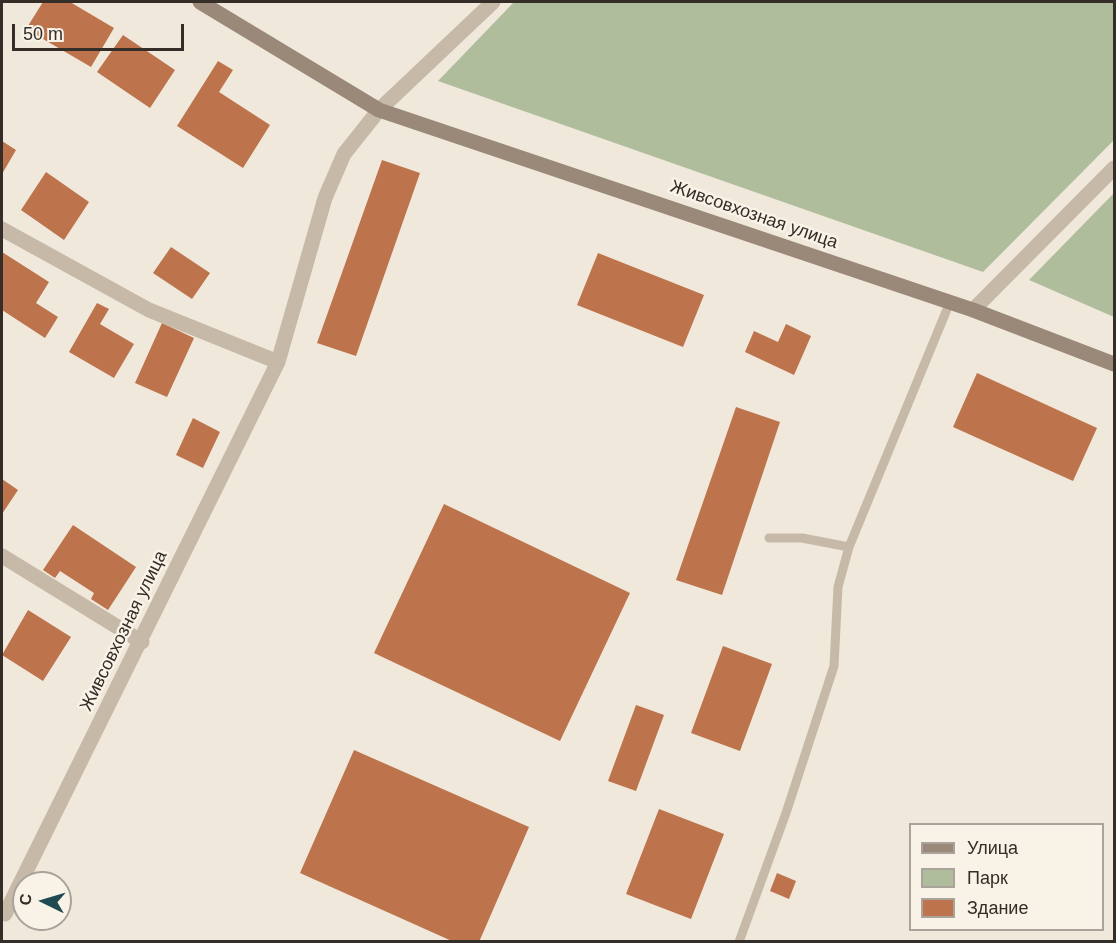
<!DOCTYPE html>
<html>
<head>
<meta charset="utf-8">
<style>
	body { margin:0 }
	#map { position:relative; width:1116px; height:943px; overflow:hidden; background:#f0e8db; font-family:Arial,sans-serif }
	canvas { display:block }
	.frame { position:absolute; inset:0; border:3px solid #342d28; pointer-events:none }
	.legend { position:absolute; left:909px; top:823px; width:195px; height:108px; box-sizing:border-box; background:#f8f2e7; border:2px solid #aaa39b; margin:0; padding:8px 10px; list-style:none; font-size:18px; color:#342d28 }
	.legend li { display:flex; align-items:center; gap:12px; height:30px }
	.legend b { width:30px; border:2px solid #aaa39b }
	.north { position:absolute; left:12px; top:871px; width:60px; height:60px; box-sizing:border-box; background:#f8f2e7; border:2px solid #aaa39b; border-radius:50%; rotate:275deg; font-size:16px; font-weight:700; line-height:24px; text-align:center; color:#342d28 }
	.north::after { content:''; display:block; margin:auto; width:21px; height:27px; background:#204a52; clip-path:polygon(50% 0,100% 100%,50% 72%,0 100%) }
	.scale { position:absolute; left:12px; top:24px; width:172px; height:27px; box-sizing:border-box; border:3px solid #342d28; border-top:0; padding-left:8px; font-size:18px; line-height:21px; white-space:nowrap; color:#342d28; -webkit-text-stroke:4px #f8f2e7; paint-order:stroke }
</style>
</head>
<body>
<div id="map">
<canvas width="1116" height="943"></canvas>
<div class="frame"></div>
<ul class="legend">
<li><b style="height:8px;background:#9a8979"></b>Улица</li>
<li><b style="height:16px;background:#afbd9c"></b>Парк</li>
<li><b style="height:16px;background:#bd734c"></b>Здание</li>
</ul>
<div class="north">С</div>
<div class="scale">50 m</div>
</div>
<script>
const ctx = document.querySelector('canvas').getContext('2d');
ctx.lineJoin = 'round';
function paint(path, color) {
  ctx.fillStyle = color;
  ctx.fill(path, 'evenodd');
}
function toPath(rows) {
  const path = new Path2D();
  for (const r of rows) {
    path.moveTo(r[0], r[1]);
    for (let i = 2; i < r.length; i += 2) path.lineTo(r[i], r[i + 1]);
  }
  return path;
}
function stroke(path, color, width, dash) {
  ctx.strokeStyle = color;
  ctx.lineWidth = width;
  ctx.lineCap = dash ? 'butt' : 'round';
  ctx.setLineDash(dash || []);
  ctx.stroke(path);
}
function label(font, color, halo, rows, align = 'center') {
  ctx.font = font + ' Arial,sans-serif';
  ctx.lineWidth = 5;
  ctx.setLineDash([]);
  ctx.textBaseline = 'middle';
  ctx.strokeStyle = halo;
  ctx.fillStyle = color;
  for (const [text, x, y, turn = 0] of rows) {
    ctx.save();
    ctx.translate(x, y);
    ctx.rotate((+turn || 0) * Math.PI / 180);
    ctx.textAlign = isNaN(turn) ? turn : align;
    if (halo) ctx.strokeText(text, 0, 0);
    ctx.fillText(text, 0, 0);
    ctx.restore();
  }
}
const green = toPath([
	[514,2,1114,2,1114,140,983,272,438,81],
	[1114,193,1114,317,1029,280]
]);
const building = toPath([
	[43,2,70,2,114,28,91,67,26,29],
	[123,35,175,70,150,108,97,72],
	[218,61,233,70,219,92,270,125,243,168,177,126],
	[2,141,16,150,2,174],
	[382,160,420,173,356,356,317,343],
	[46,172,89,202,64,240,21,210],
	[171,247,210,273,192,299,153,273],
	[2,252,49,282,36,303,58,317,45,338,2,310],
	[598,253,704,295,683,347,577,305],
	[97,303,109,309,100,324,134,344,114,378,69,352],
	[162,323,194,338,167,397,135,383],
	[786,324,811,336,794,375,745,352,754,331,778,342],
	[977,373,1097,428,1073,481,953,427],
	[736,407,780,422,722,595,676,580],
	[193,418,220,432,203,468,176,455],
	[2,479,18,490,2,514],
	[444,504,630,593,560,741,374,653],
	[73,525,136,567,108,610,91,599,94,593,60,571,55,578,43,570],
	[28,610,71,637,43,681,2,655],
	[723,646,772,664,740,751,691,733],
	[636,705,664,715,636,791,608,781],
	[354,750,529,827,479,942,454,942,300,873],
	[659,809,724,834,691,919,626,894],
	[777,873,796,881,789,899,770,891]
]);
const lane = toPath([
	[769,538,802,538,849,547],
	[739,942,786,813,834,666,838,587,849,547,950,302]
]);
const street = toPath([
	[2,229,149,310,278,362],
	[973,310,1114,168],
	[2,556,142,642],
	[2,913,5,914,278,362,325,198,344,154,379,110,493,2]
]);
const secondary = toPath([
	[200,2,379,110,973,310,1114,364]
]);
const streetNames = [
	["Живсовхозная улица",754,215,19],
	["Живсовхозная улица",124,631,-64]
];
paint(green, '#afbd9c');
paint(building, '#bd734c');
stroke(lane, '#c7b9a8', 9);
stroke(street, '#c7b9a8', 15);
stroke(secondary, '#9a8979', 15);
label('18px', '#342d28', '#f8f2e7', streetNames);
</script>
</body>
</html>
